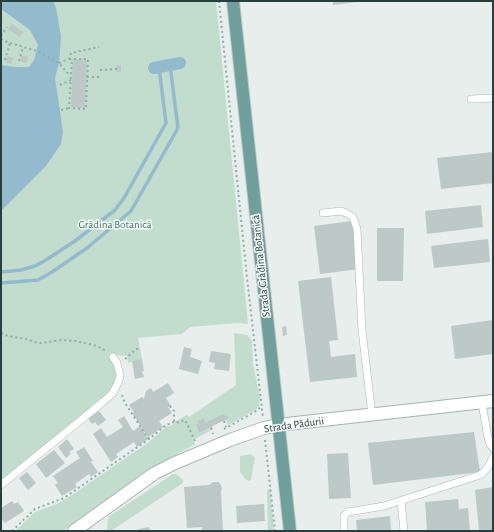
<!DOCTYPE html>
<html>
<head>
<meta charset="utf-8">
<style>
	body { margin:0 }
	#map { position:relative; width:494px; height:532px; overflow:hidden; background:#e7eeec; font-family:"Alegreya Sans",sans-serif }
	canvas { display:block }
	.frame { position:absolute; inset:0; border:2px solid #273f3d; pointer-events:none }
</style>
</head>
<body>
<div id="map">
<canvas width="494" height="532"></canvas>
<div class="frame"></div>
</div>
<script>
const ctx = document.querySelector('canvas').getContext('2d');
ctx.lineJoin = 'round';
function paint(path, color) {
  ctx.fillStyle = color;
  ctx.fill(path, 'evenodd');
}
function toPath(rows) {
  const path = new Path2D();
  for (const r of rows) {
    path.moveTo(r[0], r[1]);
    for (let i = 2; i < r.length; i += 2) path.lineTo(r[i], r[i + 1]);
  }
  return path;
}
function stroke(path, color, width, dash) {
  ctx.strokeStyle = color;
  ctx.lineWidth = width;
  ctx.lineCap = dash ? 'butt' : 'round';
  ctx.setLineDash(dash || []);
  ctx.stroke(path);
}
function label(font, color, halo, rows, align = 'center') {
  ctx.font = font + ' "Alegreya Sans",sans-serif';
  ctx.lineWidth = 3;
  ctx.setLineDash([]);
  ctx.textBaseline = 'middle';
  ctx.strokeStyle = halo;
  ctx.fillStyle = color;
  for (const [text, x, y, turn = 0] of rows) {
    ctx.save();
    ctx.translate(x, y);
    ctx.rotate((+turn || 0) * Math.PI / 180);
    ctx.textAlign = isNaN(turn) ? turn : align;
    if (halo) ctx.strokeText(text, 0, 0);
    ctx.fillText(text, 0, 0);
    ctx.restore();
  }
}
const green = toPath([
	[1,1,216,1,248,324,238,323,190,327,182,334,138,338,142,359,128,363,127,356,113,355,111,361,116,369,116,376,115,383,111,389,52,441,1,481],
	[234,333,247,335,252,340,253,364,260,398,259,406,257,409,228,425,226,420,230,418,223,414,206,422,204,418,197,421,198,424,196,426,199,433,209,429,210,431,193,440,195,444,152,468,63,531,15,531,35,512,57,504,72,495,149,442,166,427,174,424,176,421,187,415,189,417,236,385],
	[251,454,255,458,251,480,249,481,245,479,240,472,240,456],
	[173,474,176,474,180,477,183,480,183,483,111,531,107,531,108,517],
	[270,488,274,531,268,531,267,491]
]);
const water = toPath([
	[1,1,53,1,56,8,61,36,59,63,55,78,63,132,61,144,46,166,1,211,1,65,14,67,29,67,34,60,38,45,30,30,1,9]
]);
const stream = toPath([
	[1,272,21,270,35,266,46,260,75,241,115,210,124,198,166,123,159,67],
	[1,283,38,280,52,272,87,248,131,211,178,128,170,65]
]);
const canal = toPath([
	[154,68,180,63]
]);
const building = toPath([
	[333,1,358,1,358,2,333,5],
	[12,24,23,32,20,37,8,29],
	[22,55,28,57,26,63,20,61],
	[7,56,13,58,11,64,6,62],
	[73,59,87,60,85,108,71,107],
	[121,65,121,72,117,72,116,66],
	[493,152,493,183,441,189,437,158],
	[481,205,483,227,427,234,425,211],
	[352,221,359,269,320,274,314,226],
	[377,228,404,228,403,281,377,281],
	[488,239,490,262,434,268,431,246],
	[331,277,338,340,329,341,331,357,355,354,357,377,310,382,298,281],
	[493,320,493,354,455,359,451,326],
	[286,326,287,335,283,336,282,327],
	[184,347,192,349,190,357,202,361,198,374,179,369],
	[211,351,231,354,229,371,214,369,215,363,209,362],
	[142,359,144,371,142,371,144,377,135,379,132,361],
	[168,383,174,393,166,398,171,406,168,407,172,413,159,421,163,427,148,437,132,413,134,412,129,405,142,397,144,399,146,391,151,388,153,392],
	[99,411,106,420,98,426,95,422,92,424,88,418],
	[223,414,230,418,212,426,213,427,199,433,196,425,198,424,197,421,204,418,206,422],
	[124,416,133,431,140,426,148,439,137,447,134,442,116,454,118,457,111,462,93,434,101,428,107,437,123,427,118,420],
	[474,432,480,472,373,485,368,443],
	[67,439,74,449,69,452,71,454,66,458,58,447],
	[84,447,93,461,91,462,98,472,91,477,89,474,75,484,77,487,62,496,55,485,58,483,53,476,80,458,76,452],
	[54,450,65,463,46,478,36,464],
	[348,453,351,498,329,499,327,454],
	[27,472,36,483,28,490,19,478],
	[213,482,219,482,222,487,221,492,223,531,202,531,202,527,187,528,184,487,209,485],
	[493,487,493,531,479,531,475,490],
	[458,499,459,509,468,508,470,531,427,531,425,502],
	[12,501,14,504,18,502,24,511,5,523,1,518,1,508],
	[264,504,265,521,237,523,236,506],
	[390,516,391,531,357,531,356,520],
	[149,527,150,531,139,531,139,529]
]);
const path = toPath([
	[219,1,247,278,263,418],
	[1,36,7,27],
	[1,39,7,42,37,51,59,63,70,76],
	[69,59,88,59,86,109,69,108,72,59],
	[5,60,10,43],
	[19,61,23,47],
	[59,63,69,59,71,53,99,47],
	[100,70,117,69],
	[87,77,100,77],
	[60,85,71,80],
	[61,110,69,108],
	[1,333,8,336,26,339,34,342,41,343,61,340,76,341,97,346,106,351],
	[125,359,136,349,140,349],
	[122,395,125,403,148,438,152,437],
	[170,406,174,411,174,422],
	[224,421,226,427],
	[211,428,213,434],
	[224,429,258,410,261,406],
	[265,440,275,531],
	[12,531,35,509,64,498,149,439,166,425,174,422,176,423,185,420,196,443]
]);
const lane = toPath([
	[471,99,493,98],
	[323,213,341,211,346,213,353,217,357,229,362,330,372,415],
	[482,403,488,438,490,444,493,448],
	[1,485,103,402,113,393,119,380,120,375,117,363,113,357],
	[401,501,404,531],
	[344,531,344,516,348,512,384,506,480,475,483,473,488,467,493,457]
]);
const street = toPath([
	[74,531,155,473,175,463,230,440,264,428,278,425]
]);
const secondary = toPath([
	[278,425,493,401]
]);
const primary = toPath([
	[233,1,290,531]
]);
const parkNames = [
	["Grădina Botanică",115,225]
];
const streetNames = [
	["Strada Grădina Botanică",261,266,-96],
	["Strada Pădurii",294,425,-8]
];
paint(green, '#c2ddce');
paint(water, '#94bace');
stroke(stream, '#94bace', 3.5);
stroke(canal, '#94bace', 12);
paint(building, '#bcc9c6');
stroke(lane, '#aab6b4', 8);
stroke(street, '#aab6b4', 14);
stroke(secondary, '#a3b6b3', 14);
stroke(primary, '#c3c9c9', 14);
stroke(path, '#8aafaa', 2, [2, 3]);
stroke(lane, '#fff', 7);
stroke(street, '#fff', 12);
stroke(secondary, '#fff', 12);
stroke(primary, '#6fa09c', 12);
label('11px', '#347358', '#f7fbf9', parkNames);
label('11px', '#273f3d', '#f7fbf9', streetNames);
</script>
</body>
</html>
